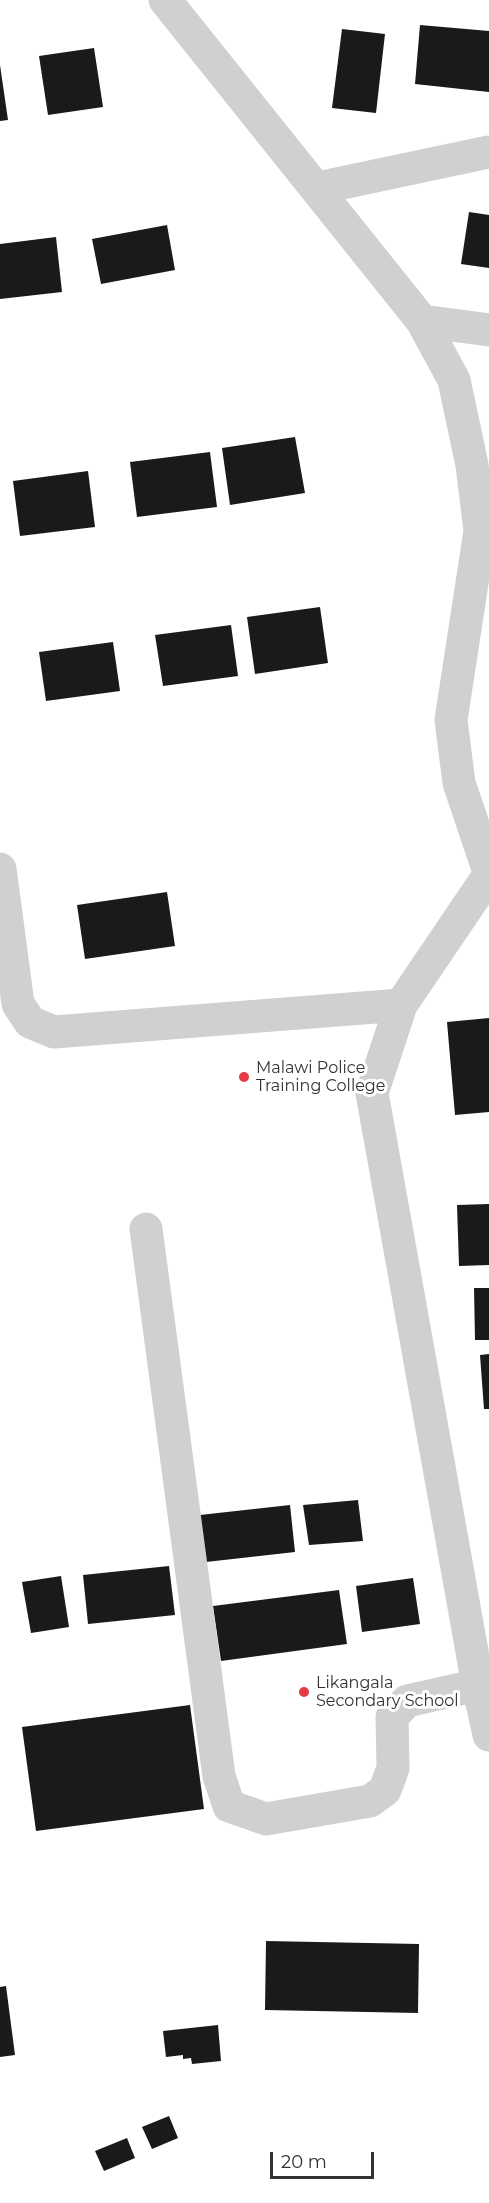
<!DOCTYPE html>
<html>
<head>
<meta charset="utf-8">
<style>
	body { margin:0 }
	#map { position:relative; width:489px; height:2203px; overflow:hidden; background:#fff; font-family:Montserrat,sans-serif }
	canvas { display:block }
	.scale { position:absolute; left:270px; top:2152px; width:104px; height:27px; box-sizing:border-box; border:3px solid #333; border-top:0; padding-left:8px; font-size:18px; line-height:21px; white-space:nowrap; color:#333; -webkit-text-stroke:4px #fff; paint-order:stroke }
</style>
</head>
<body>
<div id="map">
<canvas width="489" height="2203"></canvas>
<div class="scale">20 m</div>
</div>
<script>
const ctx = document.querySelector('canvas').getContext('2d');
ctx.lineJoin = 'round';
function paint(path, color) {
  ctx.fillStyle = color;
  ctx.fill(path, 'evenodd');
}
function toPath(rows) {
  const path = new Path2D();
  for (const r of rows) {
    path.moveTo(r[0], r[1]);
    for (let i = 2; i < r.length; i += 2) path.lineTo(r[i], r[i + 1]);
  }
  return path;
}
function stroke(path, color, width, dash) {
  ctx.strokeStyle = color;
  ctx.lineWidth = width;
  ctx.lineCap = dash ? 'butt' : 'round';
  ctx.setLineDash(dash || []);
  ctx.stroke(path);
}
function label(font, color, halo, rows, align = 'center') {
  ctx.font = font + ' Montserrat,sans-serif';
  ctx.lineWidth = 6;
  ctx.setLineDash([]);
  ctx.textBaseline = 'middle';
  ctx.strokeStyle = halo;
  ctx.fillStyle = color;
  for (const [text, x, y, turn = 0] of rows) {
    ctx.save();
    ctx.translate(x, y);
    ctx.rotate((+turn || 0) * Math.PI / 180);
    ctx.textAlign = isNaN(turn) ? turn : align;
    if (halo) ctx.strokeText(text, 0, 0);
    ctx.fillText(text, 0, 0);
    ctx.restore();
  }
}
const building = toPath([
	[420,25,489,31,489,92,415,84],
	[342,29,385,34,376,113,332,108],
	[94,48,103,107,48,115,39,56],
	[0,65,8,120,0,121],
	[469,212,489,215,489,268,461,264],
	[167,225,175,270,101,284,92,239],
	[56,237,62,292,0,299,0,244],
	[295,437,305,493,230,505,222,448],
	[210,452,217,507,137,517,130,462],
	[88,471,95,527,20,536,13,481],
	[320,607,328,663,255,674,247,617],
	[231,625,238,676,163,686,155,635],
	[113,642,120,691,46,701,39,652],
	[167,892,175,946,85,959,77,905],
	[489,1018,489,1112,455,1115,447,1022],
	[489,1204,489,1265,459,1266,457,1205],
	[474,1288,489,1288,489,1340,475,1340],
	[489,1354,489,1409,484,1409,480,1355],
	[358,1500,363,1541,309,1545,303,1505],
	[290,1505,295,1552,206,1562,200,1515],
	[169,1566,175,1615,88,1624,83,1575],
	[61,1576,69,1627,31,1633,22,1582],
	[413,1578,420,1624,362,1632,356,1586],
	[339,1590,347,1644,221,1661,213,1606],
	[190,1705,204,1809,36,1831,22,1727],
	[266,1941,419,1944,418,2013,265,2010],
	[6,1986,15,2055,0,2057,0,1987],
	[218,2025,221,2061,192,2064,191,2058,183,2059,183,2055,166,2057,163,2031],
	[169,2116,178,2138,152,2149,142,2127],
	[127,2138,135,2158,104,2171,95,2151]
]);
const minor = toPath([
	[165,0,422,321,454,380,472,465,480,531,451,720,459,783,489,872],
	[318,188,489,152],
	[422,321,489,330],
	[0,869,18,1004,30,1022,54,1032,401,1005],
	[489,875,401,1005,372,1093,478,1685,489,1735],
	[146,1229,219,1776,229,1806,266,1819,370,1801,385,1790,393,1768,392,1717,407,1701,478,1685]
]);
const markers = [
	[244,1077,6,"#e63946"],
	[304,1692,6,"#e63946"]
];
const poiNames = [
	["Malawi Police",256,1068],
	["Training College",256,1086],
	["Likangala",316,1683],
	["Secondary School",316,1701]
];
paint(building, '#1a1a1a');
stroke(minor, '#d0d0d0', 33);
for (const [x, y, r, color] of markers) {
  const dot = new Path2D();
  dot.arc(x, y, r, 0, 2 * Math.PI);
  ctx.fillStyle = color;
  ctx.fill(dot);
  stroke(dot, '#fff', 2);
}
label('16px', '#333', '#fff', poiNames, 'left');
</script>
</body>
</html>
